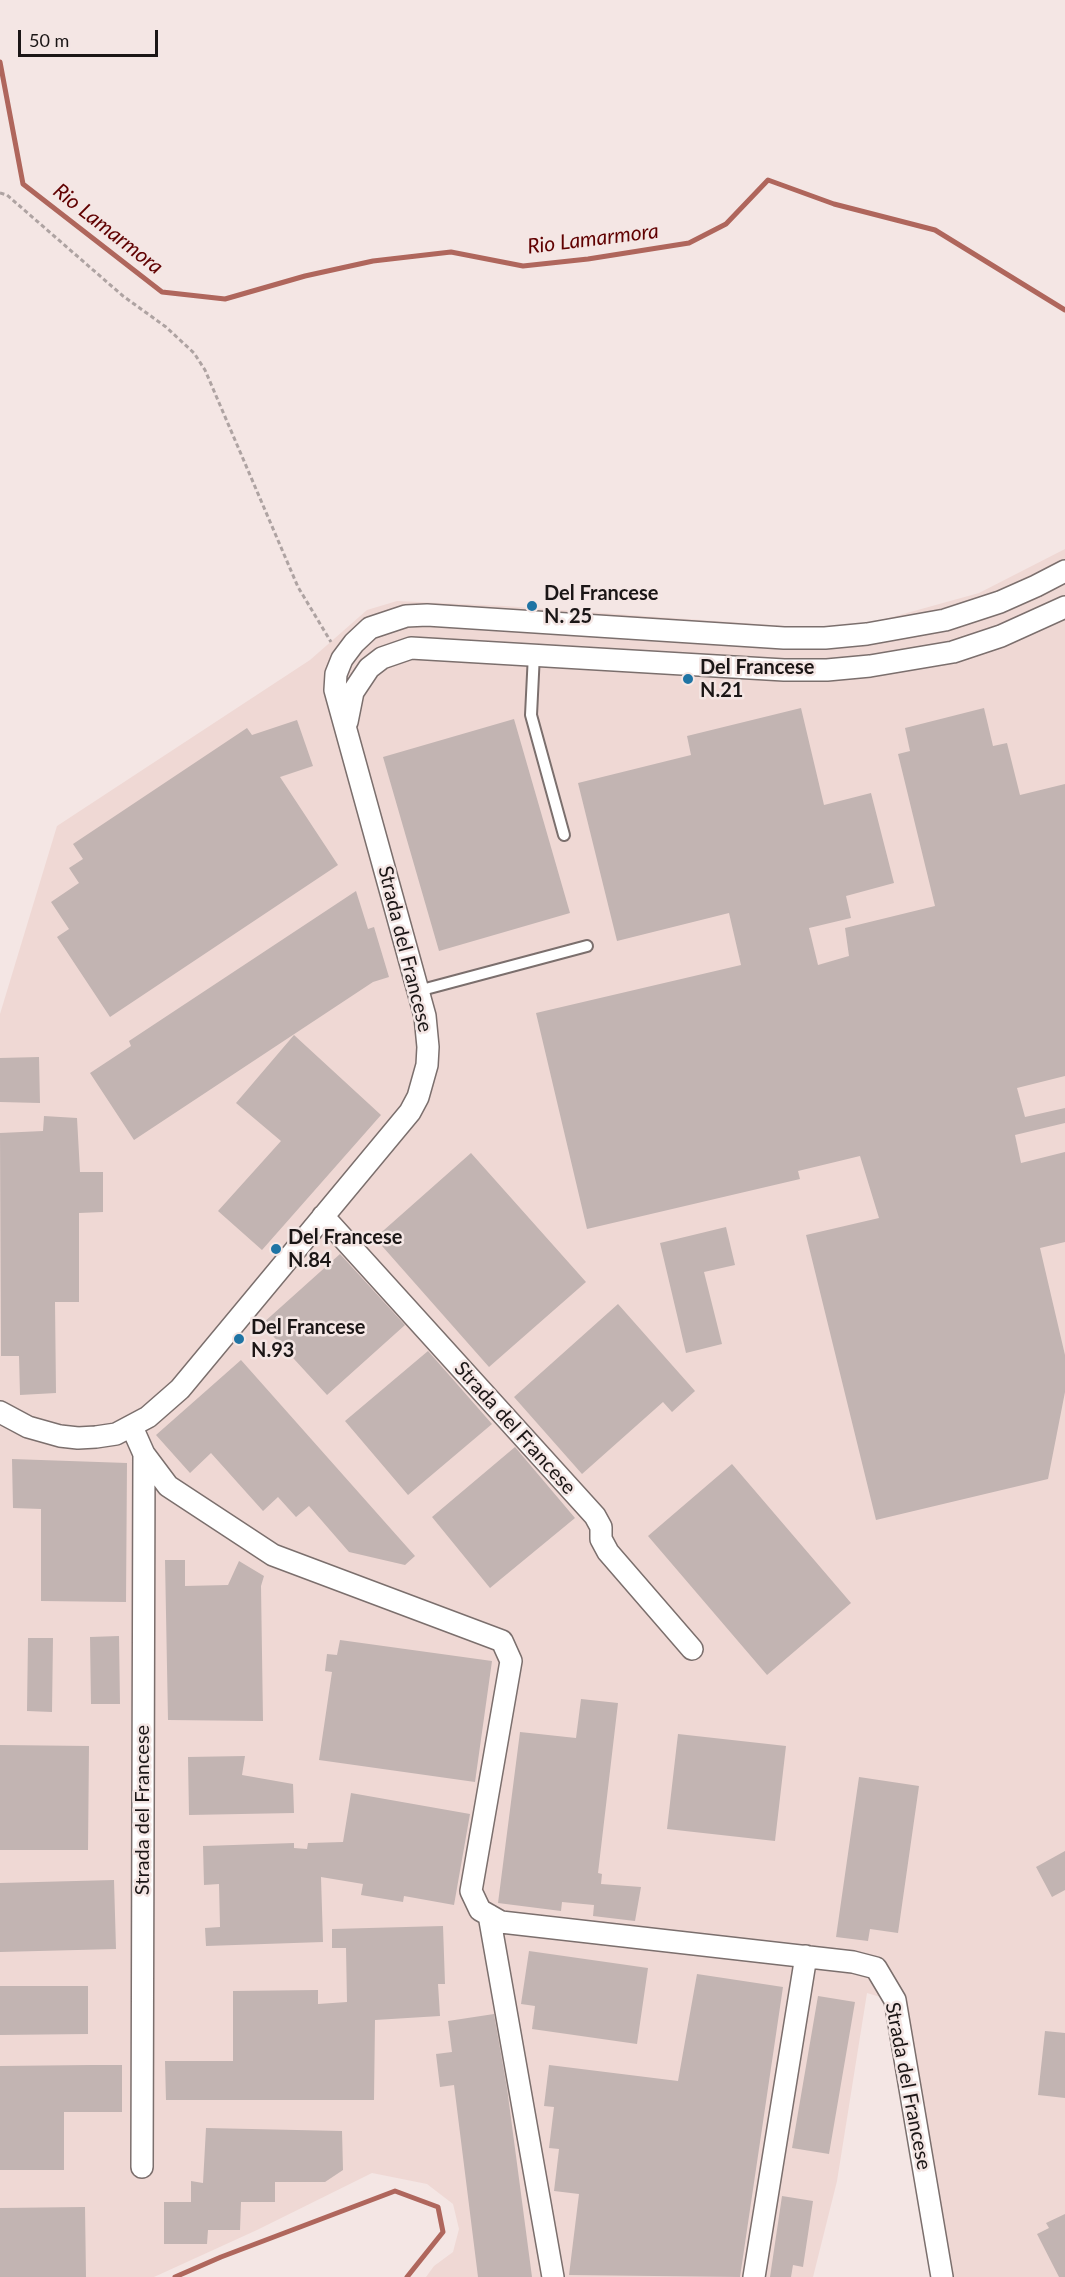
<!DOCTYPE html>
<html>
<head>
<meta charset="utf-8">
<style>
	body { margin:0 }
	#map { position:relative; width:1065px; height:2277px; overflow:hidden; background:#f4e6e4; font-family:Lato,sans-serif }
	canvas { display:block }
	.scale { position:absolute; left:18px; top:30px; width:140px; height:27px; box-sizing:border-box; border:3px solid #1b1616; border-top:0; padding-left:8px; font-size:18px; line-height:21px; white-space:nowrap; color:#1b1616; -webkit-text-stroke:4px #f4e6e4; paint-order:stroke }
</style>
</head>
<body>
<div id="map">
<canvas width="1065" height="2277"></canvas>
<div class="scale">50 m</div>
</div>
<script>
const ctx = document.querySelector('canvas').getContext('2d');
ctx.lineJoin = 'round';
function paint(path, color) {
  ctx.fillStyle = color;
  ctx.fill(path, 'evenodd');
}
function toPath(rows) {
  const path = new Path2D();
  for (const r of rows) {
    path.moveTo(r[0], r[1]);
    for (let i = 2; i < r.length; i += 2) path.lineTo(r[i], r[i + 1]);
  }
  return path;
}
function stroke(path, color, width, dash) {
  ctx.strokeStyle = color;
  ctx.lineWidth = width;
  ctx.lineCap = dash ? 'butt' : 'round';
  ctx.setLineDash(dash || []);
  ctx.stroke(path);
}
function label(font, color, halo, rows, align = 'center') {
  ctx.font = font + ' Lato,sans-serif';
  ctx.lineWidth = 5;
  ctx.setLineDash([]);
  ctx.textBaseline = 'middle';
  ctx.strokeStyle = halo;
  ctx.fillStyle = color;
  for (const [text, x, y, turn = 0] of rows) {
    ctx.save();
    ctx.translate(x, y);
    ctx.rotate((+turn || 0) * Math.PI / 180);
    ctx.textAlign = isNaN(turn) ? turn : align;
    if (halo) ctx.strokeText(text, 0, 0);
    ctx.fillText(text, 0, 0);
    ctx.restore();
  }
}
const built = toPath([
	[1065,549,1065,2277,939,2277,887,1999,867,1993,837,2181,813,2277,426,2277,434,2266,453,2252,459,2229,453,2204,427,2184,372,2173,257,2230,154,2277,0,2277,0,1014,57,826,310,660,367,610,397,601,504,606,786,626,860,626,979,593]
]);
const stream = toPath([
	[0,62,23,184,162,292,225,299,305,276,373,261,451,252,523,266,588,259,689,243,726,224,768,180,834,204,935,230,1065,310],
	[175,2277,221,2257,395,2191,438,2207,443,2232,407,2277]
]);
const building = toPath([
	[801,708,824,805,871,793,894,883,846,896,851,918,809,928,818,965,849,956,845,928,935,906,898,754,910,751,905,728,984,708,993,746,1007,743,1020,795,1065,784,1065,1076,1017,1088,1025,1117,1065,1108,1065,1123,1015,1135,1021,1163,1065,1152,1065,1242,1040,1248,1065,1355,1065,1392,1048,1479,876,1520,806,1235,879,1218,860,1156,798,1171,800,1179,587,1229,536,1013,741,965,729,913,617,941,578,783,691,755,687,736],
	[514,719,570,913,439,951,383,757],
	[297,720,313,766,280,777,338,865,110,1017,57,937,69,929,51,902,79,883,69,868,83,859,73,844,247,728,252,735],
	[356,891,368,929,374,927,389,977,373,982,134,1140,90,1073,131,1046,129,1041],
	[294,1035,381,1115,262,1250,218,1211,281,1141,236,1103],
	[39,1057,40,1103,0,1102,0,1058],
	[44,1116,77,1118,80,1172,103,1172,103,1212,79,1213,79,1302,55,1302,56,1393,20,1395,19,1356,1,1356,0,1133,43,1131],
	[471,1153,586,1282,489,1367,375,1238],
	[726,1227,735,1265,704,1272,722,1344,686,1353,660,1243],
	[340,1254,405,1325,327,1395,262,1324],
	[618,1304,695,1391,672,1412,663,1402,582,1474,514,1397],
	[428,1351,492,1424,408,1495,345,1421],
	[241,1360,415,1556,405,1565,349,1552,309,1506,296,1517,278,1497,263,1511,211,1453,190,1473,156,1435],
	[515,1447,575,1518,490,1588,432,1517],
	[12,1459,127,1463,126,1602,41,1601,41,1509,13,1508],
	[732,1464,851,1603,767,1675,648,1536],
	[165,1560,185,1560,185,1586,228,1585,239,1561,264,1576,261,1586,263,1721,168,1720],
	[119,1636,120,1704,91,1704,90,1637],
	[28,1638,53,1638,52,1712,27,1711],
	[340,1640,492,1661,475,1782,319,1760,332,1672,325,1671,327,1654,337,1655],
	[581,1699,618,1703,598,1873,602,1874,601,1884,641,1887,635,1921,593,1916,594,1905,562,1902,561,1911,498,1903,520,1732,576,1738],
	[678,1734,786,1746,775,1841,667,1829],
	[0,1745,89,1746,88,1850,0,1850],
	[245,1756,242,1775,293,1784,294,1813,189,1815,188,1757],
	[859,1777,919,1786,898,1933,870,1929,868,1941,836,1937],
	[351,1793,470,1814,454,1905,404,1896,403,1902,361,1895,363,1884,321,1877,323,1942,206,1946,205,1928,220,1927,219,1884,204,1885,203,1846,294,1843,294,1848,307,1849,308,1843,343,1842],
	[1065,1851,1065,1890,1052,1897,1036,1867],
	[114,1880,116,1949,0,1952,0,1883],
	[443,1926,445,1984,438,1984,440,2016,375,2020,374,2100,166,2100,165,2061,233,2061,233,1991,318,1990,318,2004,347,2002,346,1948,332,1948,332,1929],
	[529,1951,648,1968,637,2044,532,2029,535,2006,521,2004],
	[697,1974,783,1987,740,2277,569,2275,579,2194,554,2191,559,2149,549,2148,554,2107,544,2106,549,2065,678,2081],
	[0,1986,88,1986,88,2034,0,2035],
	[818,1996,855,2002,829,2154,792,2148],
	[494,2014,507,2088,532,2277,478,2277,454,2085,440,2087,436,2054,452,2052,448,2021],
	[1045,2031,1065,2033,1065,2098,1038,2095],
	[91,2065,122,2065,122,2112,64,2112,64,2170,0,2170,0,2066],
	[206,2128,342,2131,343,2170,325,2182,275,2182,275,2202,241,2202,240,2230,208,2230,207,2244,164,2244,164,2202,191,2202,191,2181,203,2183],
	[782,2196,813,2201,803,2267,793,2265,791,2277,770,2277],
	[85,2207,86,2277,0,2277,0,2208],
	[1065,2214,1065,2277,1059,2277,1037,2234,1049,2228,1046,2223]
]);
const path = toPath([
	[0,193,7,195,123,296,166,327,194,353,205,370,298,587,331,642]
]);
const lane = toPath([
	[534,654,531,715,564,835],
	[418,991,587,946]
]);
const street = toPath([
	[347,722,353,692,369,668,382,658,411,648,784,670,827,670,870,666,953,652,1001,636,1065,607],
	[323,1216,595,1516,601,1527,601,1539,608,1552,692,1649],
	[0,1412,28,1427,60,1436,78,1438,96,1437,116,1434,148,1417,180,1389,410,1112,418,1097,427,1065,428,1047,425,1016,335,690,336,674,342,659,354,643,370,628,406,616,427,615,784,638,825,638,867,634,945,620,1000,602,1036,586,1065,571],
	[132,1427,144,1454,168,1486,273,1555,502,1641,511,1661,471,1891,480,1910,501,1922,853,1962,876,1968,895,2000,942,2277],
	[489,1915,553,2277],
	[142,2167,144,1454],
	[754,2277,806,1956]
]);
const markers = [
	[532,606,6,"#1f74a4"],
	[688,679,6,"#1f74a4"],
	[276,1249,6,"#1f74a4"],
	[239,1339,6,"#1f74a4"]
];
const poiNames = [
	["Del Francese",544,594],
	["N. 25",544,617],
	["Del Francese",700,668],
	["N.21",700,691],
	["Del Francese",288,1238],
	["N.84",288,1261],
	["Del Francese",251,1328],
	["N.93",251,1351]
];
const streetNames = [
	["Strada del Francese",405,949,76],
	["Strada del Francese",515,1428,48],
	["Strada del Francese",143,1810,-90],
	["Strada del Francese",908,2086,79]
];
const waterNames = [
	["Rio Lamarmora",108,229,38],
	["Rio Lamarmora",593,239,-7]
];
paint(built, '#efd8d4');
stroke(stream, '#af665c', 5);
paint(building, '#c2b4b2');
stroke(lane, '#7b6f6d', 14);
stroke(street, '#7b6f6d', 24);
stroke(path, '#aea3a2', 3, [4.5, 3]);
stroke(lane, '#fff', 10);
stroke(street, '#fff', 21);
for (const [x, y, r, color] of markers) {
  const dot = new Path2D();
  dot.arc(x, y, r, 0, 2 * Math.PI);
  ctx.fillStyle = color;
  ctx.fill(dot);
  stroke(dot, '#f4e6e4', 2);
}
label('bold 20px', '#1b1616', '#f4e6e4', poiNames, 'left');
label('20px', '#1b1616', '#f4e6e4', streetNames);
label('italic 21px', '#600101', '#f4e6e4', waterNames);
</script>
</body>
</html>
